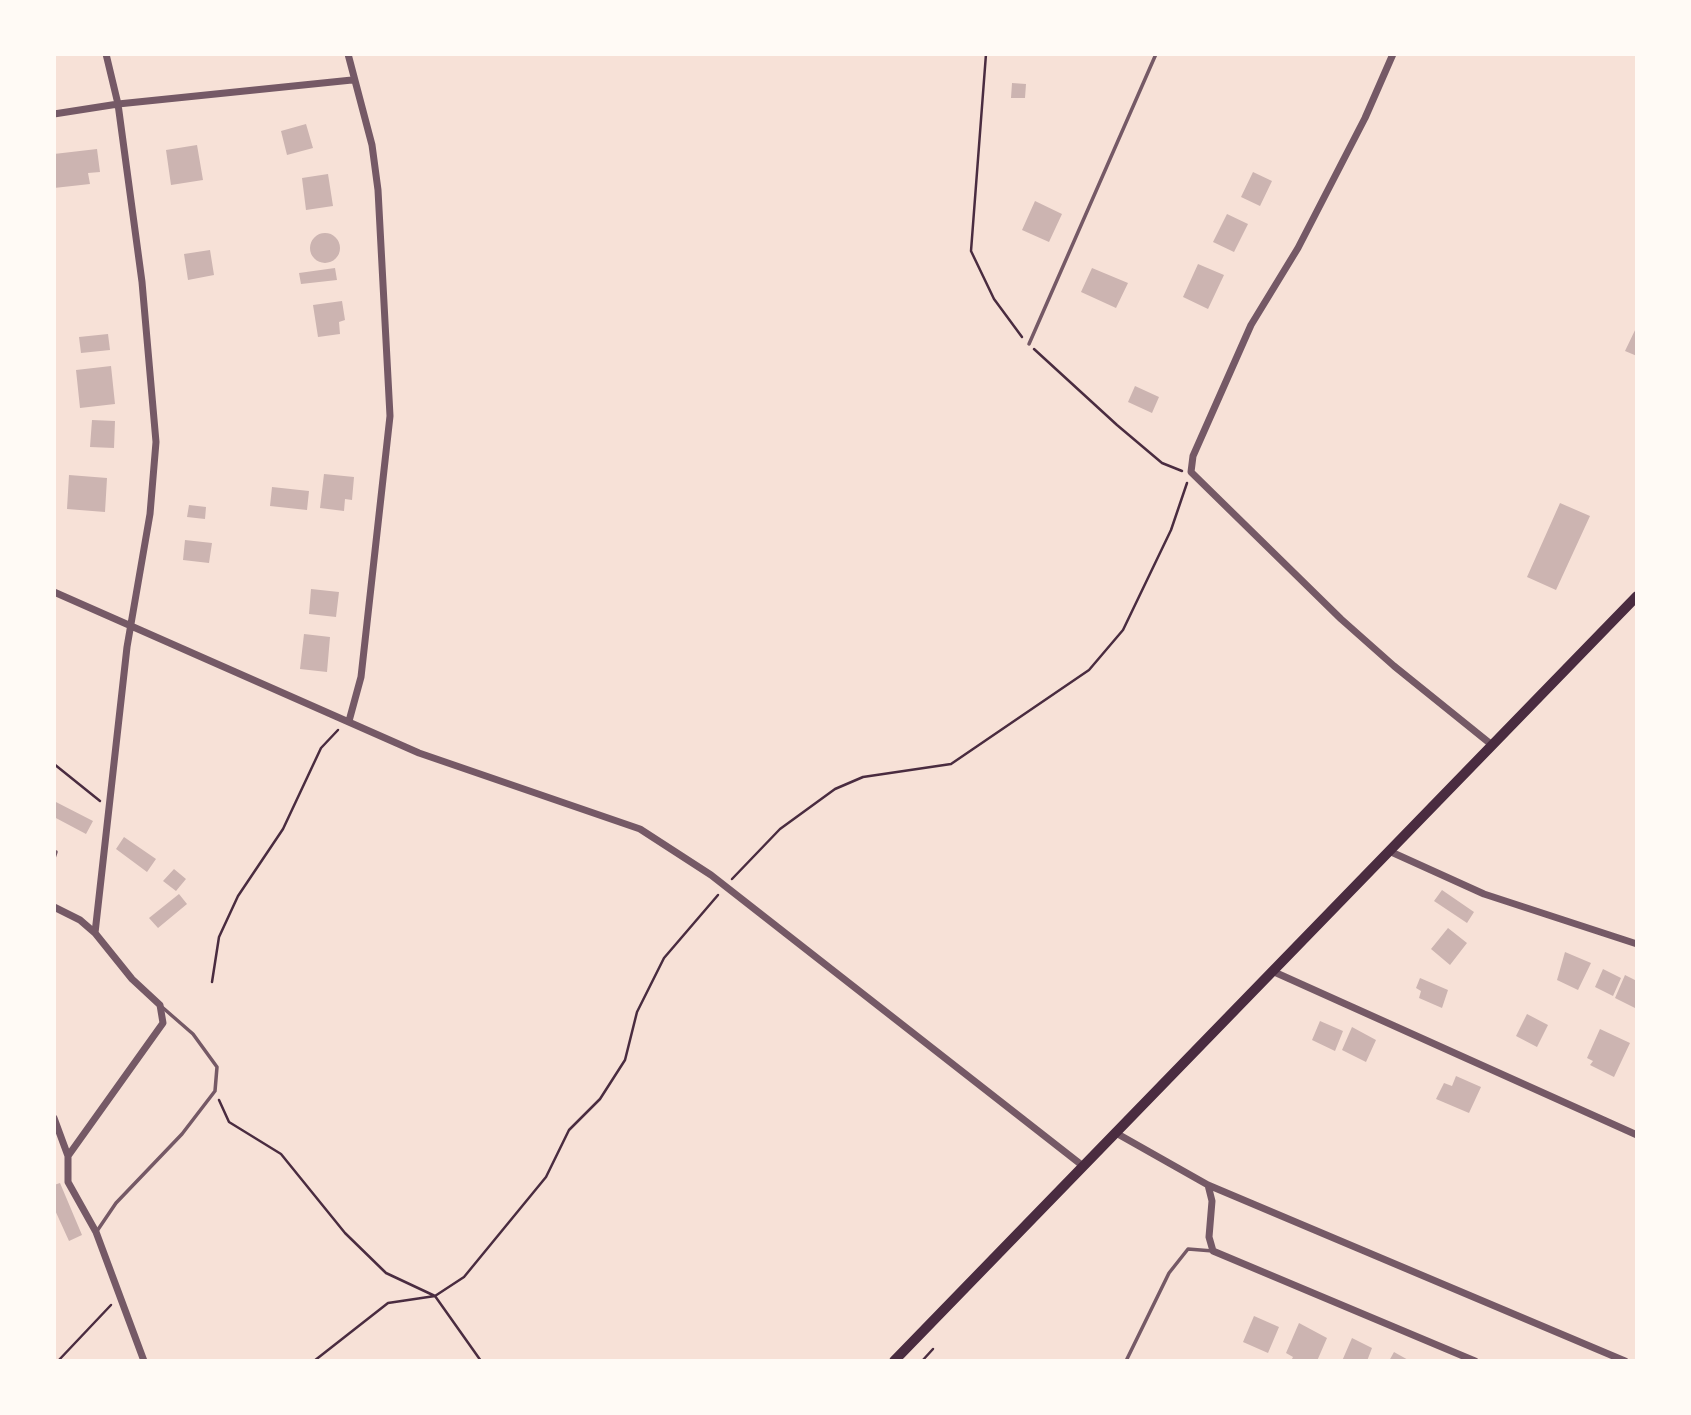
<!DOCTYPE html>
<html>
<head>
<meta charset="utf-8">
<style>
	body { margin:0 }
	#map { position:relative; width:1691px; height:1415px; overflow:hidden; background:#f7e1d7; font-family:Helvetica,sans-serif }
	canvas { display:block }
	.frame { position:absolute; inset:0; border:56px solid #fffaf5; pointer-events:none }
</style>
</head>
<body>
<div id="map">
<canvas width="1691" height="1415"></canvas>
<div class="frame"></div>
</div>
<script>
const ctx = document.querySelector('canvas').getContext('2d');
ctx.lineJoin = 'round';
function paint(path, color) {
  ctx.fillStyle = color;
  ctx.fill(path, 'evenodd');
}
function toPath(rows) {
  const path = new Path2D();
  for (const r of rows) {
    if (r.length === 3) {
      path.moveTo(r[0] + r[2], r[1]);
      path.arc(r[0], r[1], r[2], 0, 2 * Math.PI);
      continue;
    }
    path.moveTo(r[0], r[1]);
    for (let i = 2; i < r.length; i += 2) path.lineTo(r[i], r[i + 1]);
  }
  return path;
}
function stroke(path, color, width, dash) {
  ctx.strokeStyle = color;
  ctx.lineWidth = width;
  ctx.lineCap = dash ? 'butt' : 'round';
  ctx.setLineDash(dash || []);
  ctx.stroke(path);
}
const building = toPath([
	[1012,83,1026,84,1025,98,1011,98],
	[306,124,313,148,287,155,281,131],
	[197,145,203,180,171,185,166,150],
	[97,149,100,172,88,173,90,184,54,188,54,154],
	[1253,172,1272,181,1260,206,1241,197],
	[328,174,333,206,306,210,302,178],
	[1035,201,1062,214,1049,242,1022,230],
	[1227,214,1248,224,1234,252,1213,242],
	[325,248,15],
	[210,250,214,275,188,280,184,254],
	[1198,264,1224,275,1208,309,1183,297],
	[335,268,337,280,301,284,299,273],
	[1092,268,1128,283,1116,308,1081,292],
	[342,301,345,320,339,322,340,334,318,337,313,305],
	[1637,326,1637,356,1625,351],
	[108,334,110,350,81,353,79,337],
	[111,366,115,404,80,408,76,370],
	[1135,386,1159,397,1152,413,1128,402],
	[92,420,115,421,114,448,90,447],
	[324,474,354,477,352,500,345,499,344,511,320,508],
	[69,475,107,478,105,512,67,509],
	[272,487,309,491,307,510,270,506],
	[1560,503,1590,516,1556,590,1527,577],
	[189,505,206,507,205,519,187,517],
	[185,540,212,543,209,563,183,560],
	[311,589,339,592,336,617,309,614],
	[304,634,330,637,327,672,300,669],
	[54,801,93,821,86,834,54,817],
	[124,837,156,859,147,872,116,849],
	[174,869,186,879,176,891,163,881],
	[1442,890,1474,912,1467,923,1434,901],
	[179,894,187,904,158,928,149,918],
	[1448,928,1467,943,1450,965,1431,949],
	[1565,952,1591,963,1578,990,1557,980],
	[1603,969,1621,978,1613,996,1595,987],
	[1625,975,1637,981,1637,1009,1615,998],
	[1420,978,1448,990,1442,1008,1419,998,1421,991,1416,988],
	[1527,1014,1548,1025,1537,1047,1516,1036],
	[1320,1021,1343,1031,1335,1051,1312,1040],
	[1352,1027,1376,1040,1366,1062,1342,1050],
	[1600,1029,1630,1043,1614,1077,1590,1065,1593,1061,1587,1058],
	[1456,1076,1481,1087,1469,1113,1436,1099,1444,1083,1452,1086],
	[60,1183,82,1235,69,1241,54,1208,54,1185],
	[1254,1316,1279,1327,1268,1353,1243,1342],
	[1299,1323,1327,1338,1317,1361,1291,1361,1293,1357,1286,1353],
	[1352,1338,1372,1348,1367,1361,1342,1361],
	[1394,1352,1410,1361,1389,1361]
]);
const path = toPath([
	[986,54,971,251,994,299,1022,337],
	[1034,349,1117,425,1162,463,1182,471],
	[54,764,100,801],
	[732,879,780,829,835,789,863,777,951,764,1089,670,1123,630,1171,530,1187,483],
	[212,982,219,937,238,896,283,829,321,748,338,730],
	[219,1100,229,1122,281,1154,345,1233,386,1273,435,1296,481,1361],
	[58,1361,111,1305],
	[314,1361,388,1303,435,1296,464,1277,546,1177,569,1130,600,1099,625,1060,637,1012,664,958,718,895],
	[922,1361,933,1349]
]);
const service = toPath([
	[1029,344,1156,54],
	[54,858,56,852],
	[97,1231,116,1203,182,1134,215,1091,217,1067,193,1034,162,1007],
	[1126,1361,1169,1273,1188,1249,1213,1251]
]);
const minor = toPath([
	[348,54,372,145,378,190,390,416,361,677,349,721],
	[1393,54,1365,118,1298,248,1251,325,1193,456,1191,472,1341,619,1394,666,1492,745],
	[54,114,118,104,352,80],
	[54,592,419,753,640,829,711,875,1083,1166],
	[1389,851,1484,894,1637,944],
	[54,907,80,920,95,933,132,979,160,1005,163,1023,68,1156,68,1182,96,1232,144,1361],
	[95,933,127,647,150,514,156,442,142,282,118,104,106,54],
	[1272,971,1637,1135],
	[54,1118,68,1156],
	[1116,1133,1208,1185,1625,1361],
	[1208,1185,1212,1201,1209,1237,1213,1251,1475,1361]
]);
const primary = toPath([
	[894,1361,1637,596]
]);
paint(building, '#ccb4b1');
stroke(path, '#4a2c40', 2.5);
stroke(service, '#755966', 3.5);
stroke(minor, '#755966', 7);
stroke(primary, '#4a2c40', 10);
</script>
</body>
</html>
